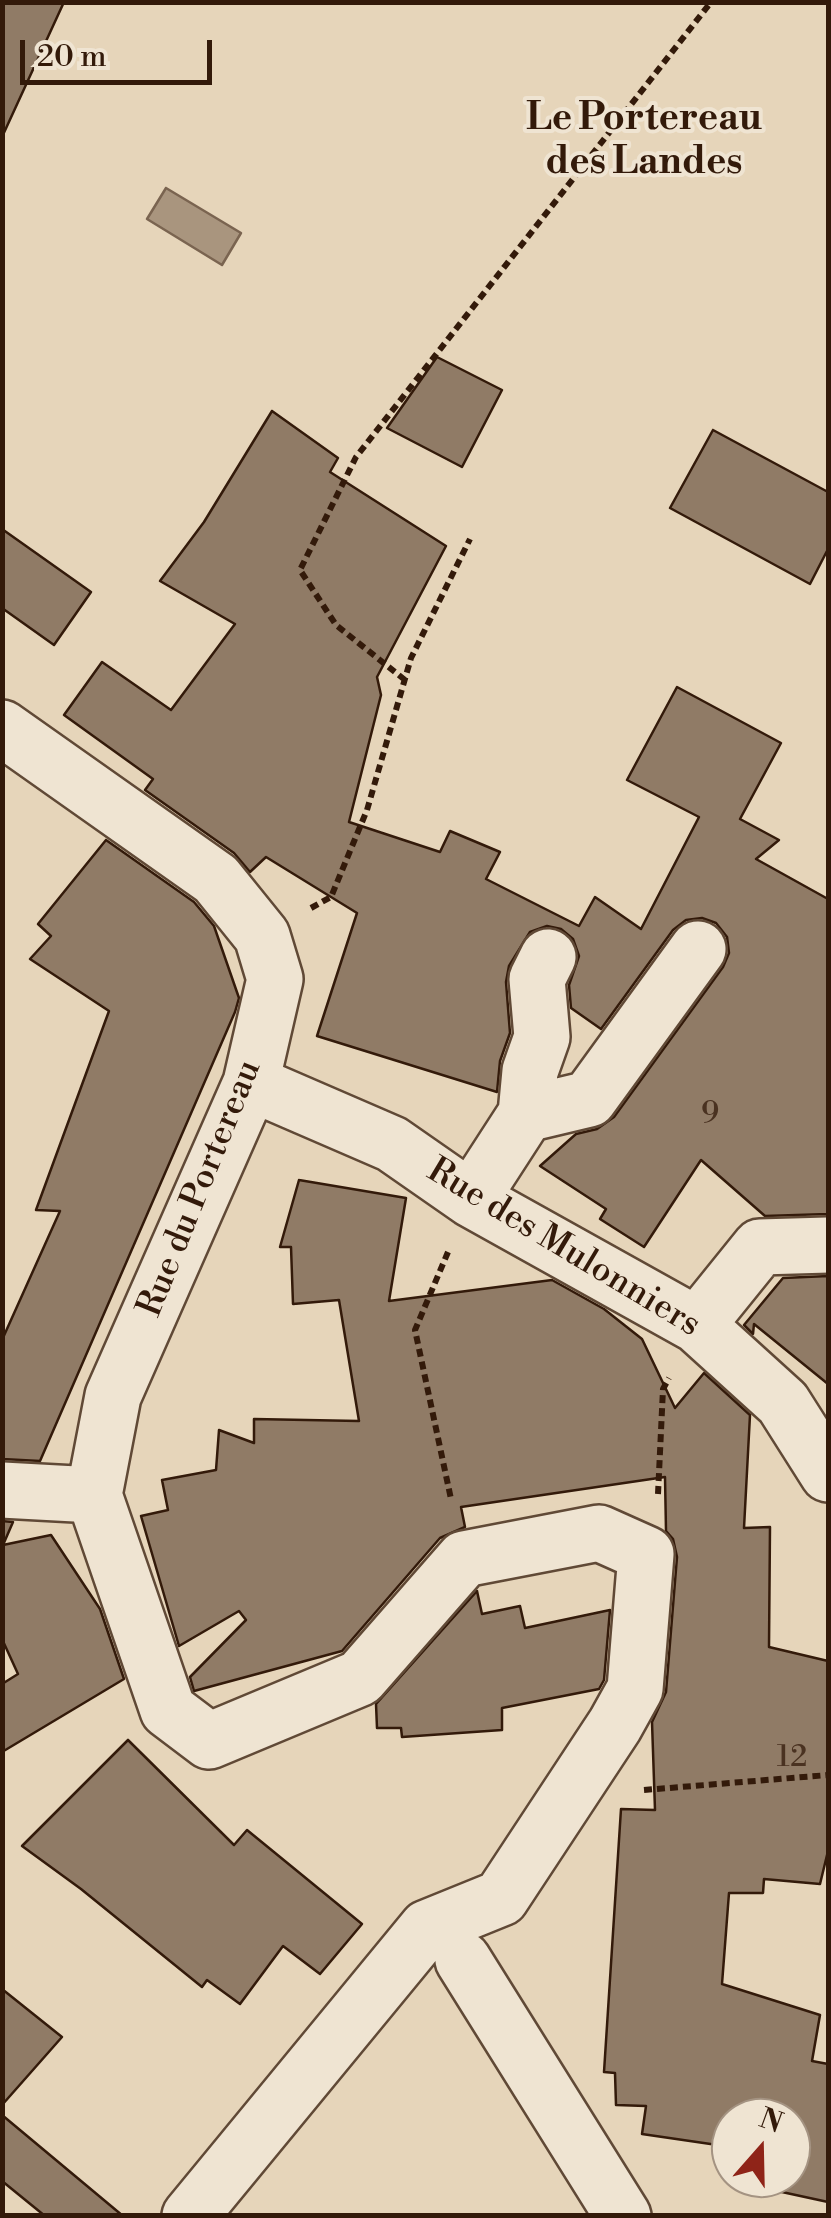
<!DOCTYPE html>
<html>
<head>
<meta charset="utf-8">
<style>
	body { margin:0 }
	#map { position:relative; width:831px; height:2218px; overflow:hidden; background:#e6d5ba; font-family:"Libre Bodoni",serif }
	canvas { display:block }
	.frame { position:absolute; inset:0; border:5px solid #331a0a; pointer-events:none }
	.north { position:absolute; left:711px; top:2098px; width:100px; height:100px; box-sizing:border-box; background:#efe4d2; border:2px solid #a49382; border-radius:50%; rotate:20deg; font-size:28px; font-weight:700; line-height:40px; text-align:center; color:#331a0a }
	.north::after { content:''; display:block; margin:auto; width:35px; height:45px; background:#8f2418; clip-path:polygon(50% 0,100% 100%,50% 72%,0 100%) }
	.scale { position:absolute; left:20px; top:40px; width:192px; height:45px; box-sizing:border-box; border:5px solid #331a0a; border-top:0; padding-left:12px; font-size:30px; line-height:35px; white-space:nowrap; color:#331a0a; -webkit-text-stroke:8px #efe4d2; paint-order:stroke }
</style>
</head>
<body>
<div id="map">
<canvas width="831" height="2218"></canvas>
<div class="frame"></div>
<div class="north">N</div>
<div class="scale">20 m</div>
</div>
<script>
const ctx = document.querySelector('canvas').getContext('2d');
ctx.lineJoin = 'round';
function paint(path, color) {
  ctx.fillStyle = color;
  ctx.fill(path, 'evenodd');
}
function toPath(rows) {
  const path = new Path2D();
  for (const r of rows) {
    path.moveTo(r[0], r[1]);
    for (let i = 2; i < r.length; i += 2) path.lineTo(r[i], r[i + 1]);
  }
  return path;
}
function stroke(path, color, width, dash) {
  ctx.strokeStyle = color;
  ctx.lineWidth = width;
  ctx.lineCap = dash ? 'butt' : 'round';
  ctx.setLineDash(dash || []);
  ctx.stroke(path);
}
function label(font, color, halo, rows, align = 'center') {
  ctx.font = font + ' "Libre Bodoni",serif';
  ctx.lineWidth = 8;
  ctx.setLineDash([]);
  ctx.textBaseline = 'middle';
  ctx.strokeStyle = halo;
  ctx.fillStyle = color;
  for (const [text, x, y, turn = 0] of rows) {
    ctx.save();
    ctx.translate(x, y);
    ctx.rotate((+turn || 0) * Math.PI / 180);
    ctx.textAlign = isNaN(turn) ? turn : align;
    if (halo) ctx.strokeText(text, 0, 0);
    ctx.fillText(text, 0, 0);
    ctx.restore();
  }
}
const water = toPath([
	[166,188,241,233,222,265,147,219,166,188]
]);
const building = toPath([
	[2,2,64,2,2,137,2,2],
	[437,357,502,390,462,467,387,428,437,357],
	[272,411,338,458,330,472,446,546,377,677,381,695,349,822,440,852,450,831,500,852,486,879,579,926,595,897,641,929,699,817,627,780,677,687,781,743,740,819,779,840,756,859,828,899,828,1214,765,1216,701,1160,644,1247,600,1219,606,1209,540,1166,576,1134,597,1129,614,1117,723,967,729,953,727,937,716,923,702,918,686,920,673,930,601,1029,571,1008,569,985,579,956,573,939,561,929,547,926,530,932,509,966,506,982,510,1033,500,1061,497,1092,317,1036,357,913,266,857,250,872,234,853,145,790,153,779,64,715,102,662,171,710,235,624,160,581,204,522,272,411],
	[713,430,828,492,828,549,810,584,670,508,713,430],
	[2,529,91,592,54,645,2,608,2,529],
	[106,840,194,902,214,926,239,998,235,1012,40,1461,2,1459,2,1340,60,1211,36,1210,109,1011,30,959,51,936,38,924,106,840],
	[299,1180,406,1198,389,1301,552,1280,604,1309,642,1339,675,1408,704,1373,750,1415,744,1528,770,1527,769,1647,828,1661,828,1851,820,1884,764,1879,763,1893,729,1893,722,1984,820,2015,812,2061,828,2064,828,2202,745,2184,747,2178,791,2178,791,2118,731,2118,731,2147,642,2134,646,2106,616,2105,615,2073,604,2072,621,1809,655,1810,652,1722,666,1692,677,1557,673,1539,666,1531,665,1477,461,1507,465,1527,440,1538,342,1651,194,1691,190,1677,246,1620,239,1611,179,1646,141,1516,168,1510,162,1480,216,1470,219,1430,254,1443,254,1419,359,1421,339,1300,293,1304,291,1247,280,1247,299,1180],
	[828,1276,828,1384,754,1324,753,1334,744,1325,783,1278,828,1276],
	[2,1521,13,1522,3,1545,51,1535,100,1609,124,1679,2,1752,2,1684,18,1674,2,1639,2,1521],
	[477,1591,482,1614,520,1606,525,1628,610,1610,604,1680,599,1689,502,1708,502,1730,402,1737,401,1728,377,1728,376,1704,477,1591],
	[128,1740,234,1845,247,1830,362,1924,320,1974,283,1946,240,2004,207,1980,202,1987,81,1889,22,1846,128,1740],
	[2,1989,62,2037,2,2105,2,1989],
	[2,2115,123,2216,45,2216,2,2181,2,2115]
]);
const path = toPath([
	[405,680,336,625,300,570,356,457,711,2],
	[311,908,331,897,367,810,411,658,470,539],
	[448,1252,415,1330,451,1499],
	[658,1494,663,1389,669,1378],
	[644,1790,828,1775]
]);
const minor = toPath([
	[2,728,216,879,262,936,275,979,251,1083,113,1396,94,1495,168,1710,209,1741,360,1678,464,1559,599,1533,646,1554,635,1689,615,1725,501,1898,427,1928,190,2216],
	[251,1083,392,1144,471,1199,697,1325,783,1403,828,1474],
	[526,1114,530,1071,542,1037,537,979,548,957],
	[471,1199,526,1114,589,1099,698,949],
	[697,1325,760,1247,828,1245],
	[2,1490,94,1495],
	[463,1960,623,2216]
]);
const numberNames = [
	["9",710,1115],
	["12",792,1759]
];
const streetNames = [
	["Rue du Portereau",201,1189,-68],
	["Rue des Mulonniers",563,1249,31]
];
const neighbourhoodNames = [
	["Le Portereau",644,120],
	["des Landes",644,164]
];
paint(water, '#a9957e');
stroke(water, '#7a6450', 2.5);
paint(building, '#907b66');
stroke(building, '#331a0a', 2.5);
stroke(minor, '#604936', 60);
stroke(path, '#331a0a', 6, [8, 5]);
stroke(minor, '#efe4d2', 55);
label('30px', '#4a3221', null, numberNames);
label('35px', '#331a0a', '#efe4d2', streetNames);
label('bold 38px', '#331a0a', '#efe4d2', neighbourhoodNames);
</script>
</body>
</html>
